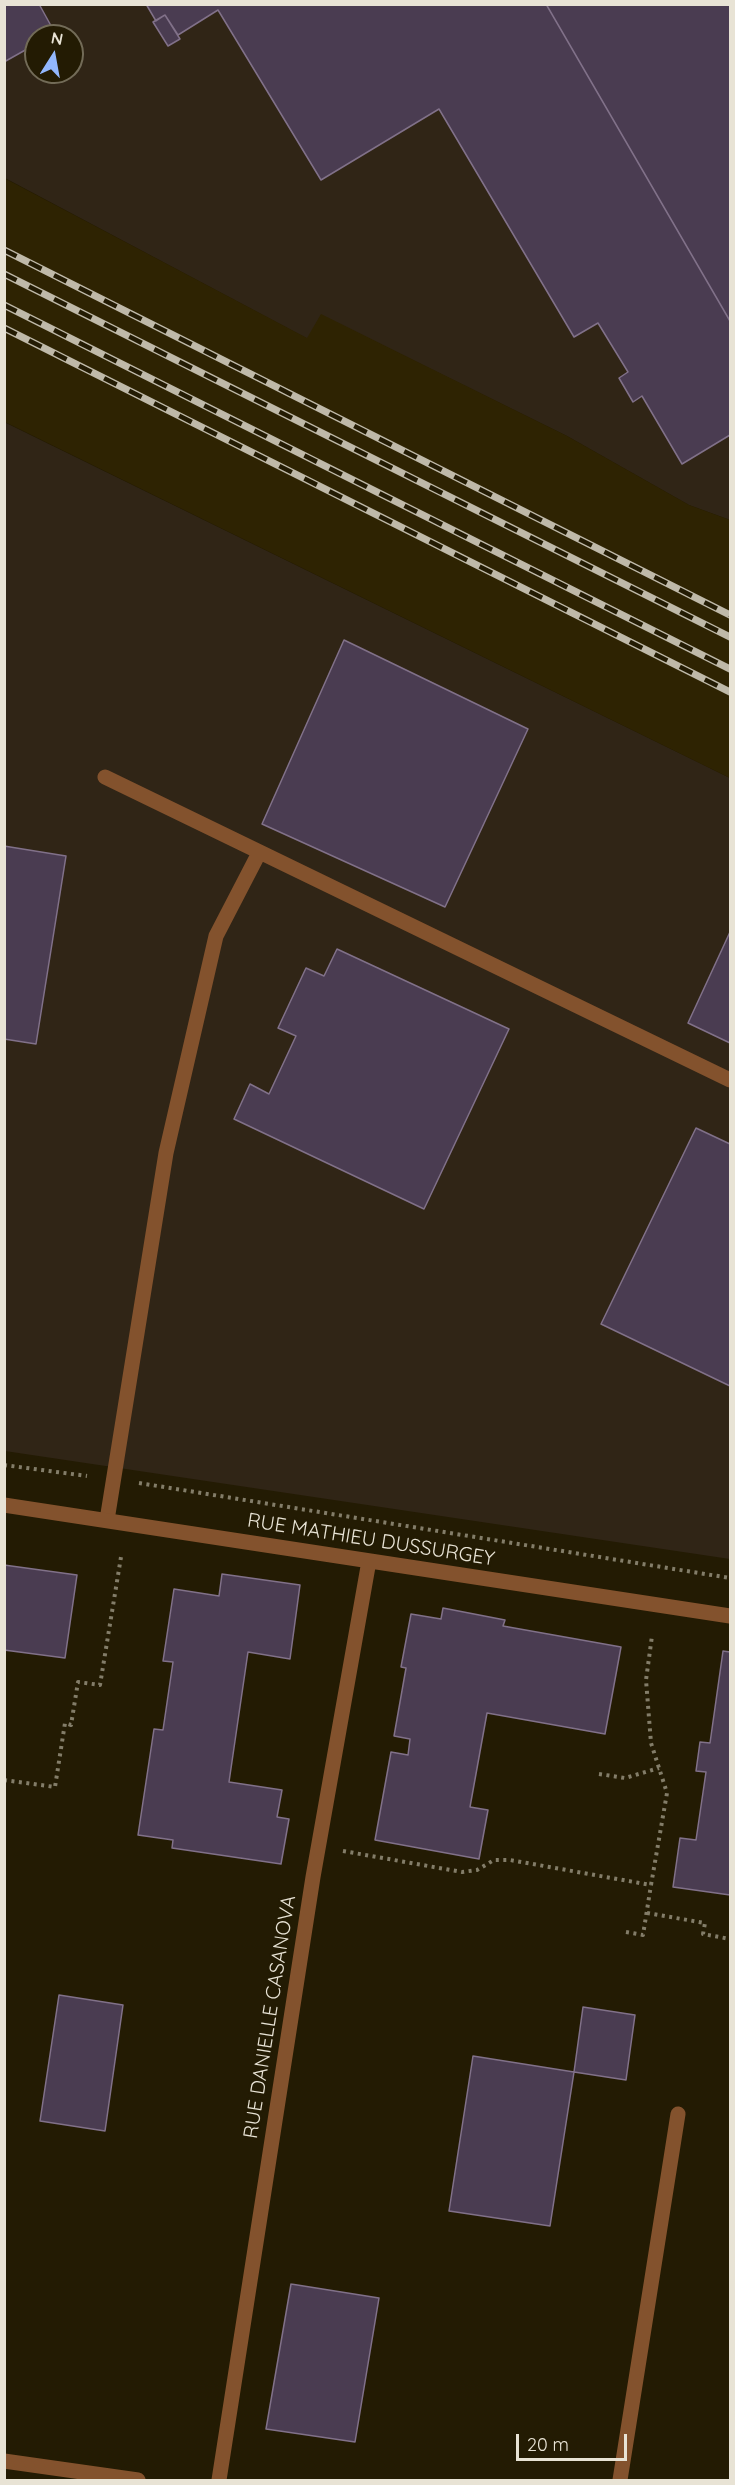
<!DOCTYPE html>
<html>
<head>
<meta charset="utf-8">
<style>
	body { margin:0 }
	#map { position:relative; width:735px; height:2485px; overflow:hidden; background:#231b03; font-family:Quicksand,sans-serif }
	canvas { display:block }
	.frame { position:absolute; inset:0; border:6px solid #e8e3d5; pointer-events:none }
	.north { position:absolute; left:24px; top:24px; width:60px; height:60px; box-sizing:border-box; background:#231b03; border:2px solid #726b57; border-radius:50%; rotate:11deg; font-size:16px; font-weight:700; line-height:24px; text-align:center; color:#e8e3d5 }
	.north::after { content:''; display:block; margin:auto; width:21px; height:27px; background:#92b7fd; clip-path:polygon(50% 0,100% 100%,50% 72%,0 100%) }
	.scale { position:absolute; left:516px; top:2434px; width:111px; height:27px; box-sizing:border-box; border:3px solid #e8e3d5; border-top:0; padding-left:8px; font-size:18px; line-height:21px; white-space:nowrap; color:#e8e3d5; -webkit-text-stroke:4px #231b03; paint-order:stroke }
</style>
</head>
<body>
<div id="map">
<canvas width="735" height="2485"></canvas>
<div class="frame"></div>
<div class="north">N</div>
<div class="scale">20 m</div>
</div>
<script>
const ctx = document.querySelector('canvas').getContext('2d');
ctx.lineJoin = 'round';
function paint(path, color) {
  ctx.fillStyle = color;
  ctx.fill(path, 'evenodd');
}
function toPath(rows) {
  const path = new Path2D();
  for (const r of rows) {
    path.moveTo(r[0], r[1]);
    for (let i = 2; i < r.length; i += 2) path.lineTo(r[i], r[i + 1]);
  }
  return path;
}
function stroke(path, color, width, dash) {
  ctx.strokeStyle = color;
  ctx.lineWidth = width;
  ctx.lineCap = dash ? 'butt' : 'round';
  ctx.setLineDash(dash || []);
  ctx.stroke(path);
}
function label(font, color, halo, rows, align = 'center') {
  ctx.font = font + ' Quicksand,sans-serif';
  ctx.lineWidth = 4.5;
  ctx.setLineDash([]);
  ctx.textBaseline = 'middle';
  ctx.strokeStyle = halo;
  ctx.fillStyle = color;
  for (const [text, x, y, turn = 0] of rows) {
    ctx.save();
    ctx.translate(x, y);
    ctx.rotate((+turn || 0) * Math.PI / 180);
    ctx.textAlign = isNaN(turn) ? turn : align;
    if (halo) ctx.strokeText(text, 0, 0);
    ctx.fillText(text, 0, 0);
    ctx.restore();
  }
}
const industrial = toPath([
	[4,5,730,5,730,520,689,505,567,436,321,315,308,339,5,178],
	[36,36,72,36,72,72,36,72],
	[4,422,730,778,730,1559,5,1451]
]);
const built = toPath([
	[4,178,307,338,321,314,567,436,689,505,730,520,730,778,5,422]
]);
const building = toPath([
	[4,4,39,4,55,33,50,36,36,36,36,44,4,62,4,4],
	[146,4,546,4,730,321,730,435,682,464,642,396,633,402,619,378,628,372,598,323,574,337,439,109,321,180,218,10,178,35,165,15,156,21,146,4],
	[546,4,730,4,730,321,546,4],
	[165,15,180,39,168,46,153,22,165,15],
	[344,640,528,729,445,907,262,824,344,640],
	[4,846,66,856,36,1044,4,1039,4,846],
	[730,932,730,1043,688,1023,730,932],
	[337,949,509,1029,424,1209,234,1119,250,1084,269,1094,296,1036,278,1028,306,968,324,976,337,949],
	[696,1128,730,1144,730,1386,601,1324,696,1128],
	[4,1565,77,1575,65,1658,4,1650,4,1565],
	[222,1574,300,1585,290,1659,248,1652,229,1782,282,1790,277,1817,289,1819,281,1864,172,1848,173,1840,138,1835,154,1729,163,1730,173,1662,163,1661,174,1589,219,1596,222,1574],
	[443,1608,505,1620,503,1626,621,1647,605,1734,487,1713,470,1807,488,1810,479,1859,375,1840,391,1752,408,1755,410,1739,394,1736,406,1668,401,1667,411,1614,441,1619,443,1608],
	[723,1651,730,1652,730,1895,673,1887,680,1838,696,1840,706,1772,696,1771,700,1742,710,1743,723,1651],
	[59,1995,123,2005,105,2131,40,2121,59,1995],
	[583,2007,635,2015,626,2080,574,2072,583,2007],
	[473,2056,574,2072,550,2226,449,2211,473,2056],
	[291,2284,379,2298,355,2442,266,2429,291,2284]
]);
const path = toPath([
	[4,1465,87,1476],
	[139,1483,730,1578],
	[599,1774,625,1778,659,1768],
	[4,1780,55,1787,65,1723,71,1725,78,1682,100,1685,121,1557],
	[343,1851,462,1872,477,1870,494,1860,510,1860,651,1885,667,1793,651,1743,646,1680,652,1636],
	[647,1913,705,1923,703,1934,730,1939],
	[626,1932,643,1935,651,1885]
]);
const service = toPath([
	[105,777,730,1080],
	[107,1520,166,1153,216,936,259,853],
	[620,2480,678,2114]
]);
const minor = toPath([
	[4,1505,730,1616],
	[4,2461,138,2480],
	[219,2480,313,1877,369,1561]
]);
const rail = toPath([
	[4,250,730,615],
	[4,274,730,637],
	[4,305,730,669],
	[4,328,730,692]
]);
const streetNames = [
	["RUE MATHIEU DUSSURGEY",371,1540,9],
	["RUE DANIELLE CASANOVA",270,2017,-81]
];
paint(industrial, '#302516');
paint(built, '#2e2302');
paint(building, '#4a3c51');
stroke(building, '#817189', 1.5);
stroke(path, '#837d69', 4, [3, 4.5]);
stroke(service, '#83522d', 15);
stroke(minor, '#83522d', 15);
stroke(rail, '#bfb9a9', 7);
stroke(rail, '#231b03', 4.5, [14]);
label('20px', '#e8e3d5', '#231b03', streetNames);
</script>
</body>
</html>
